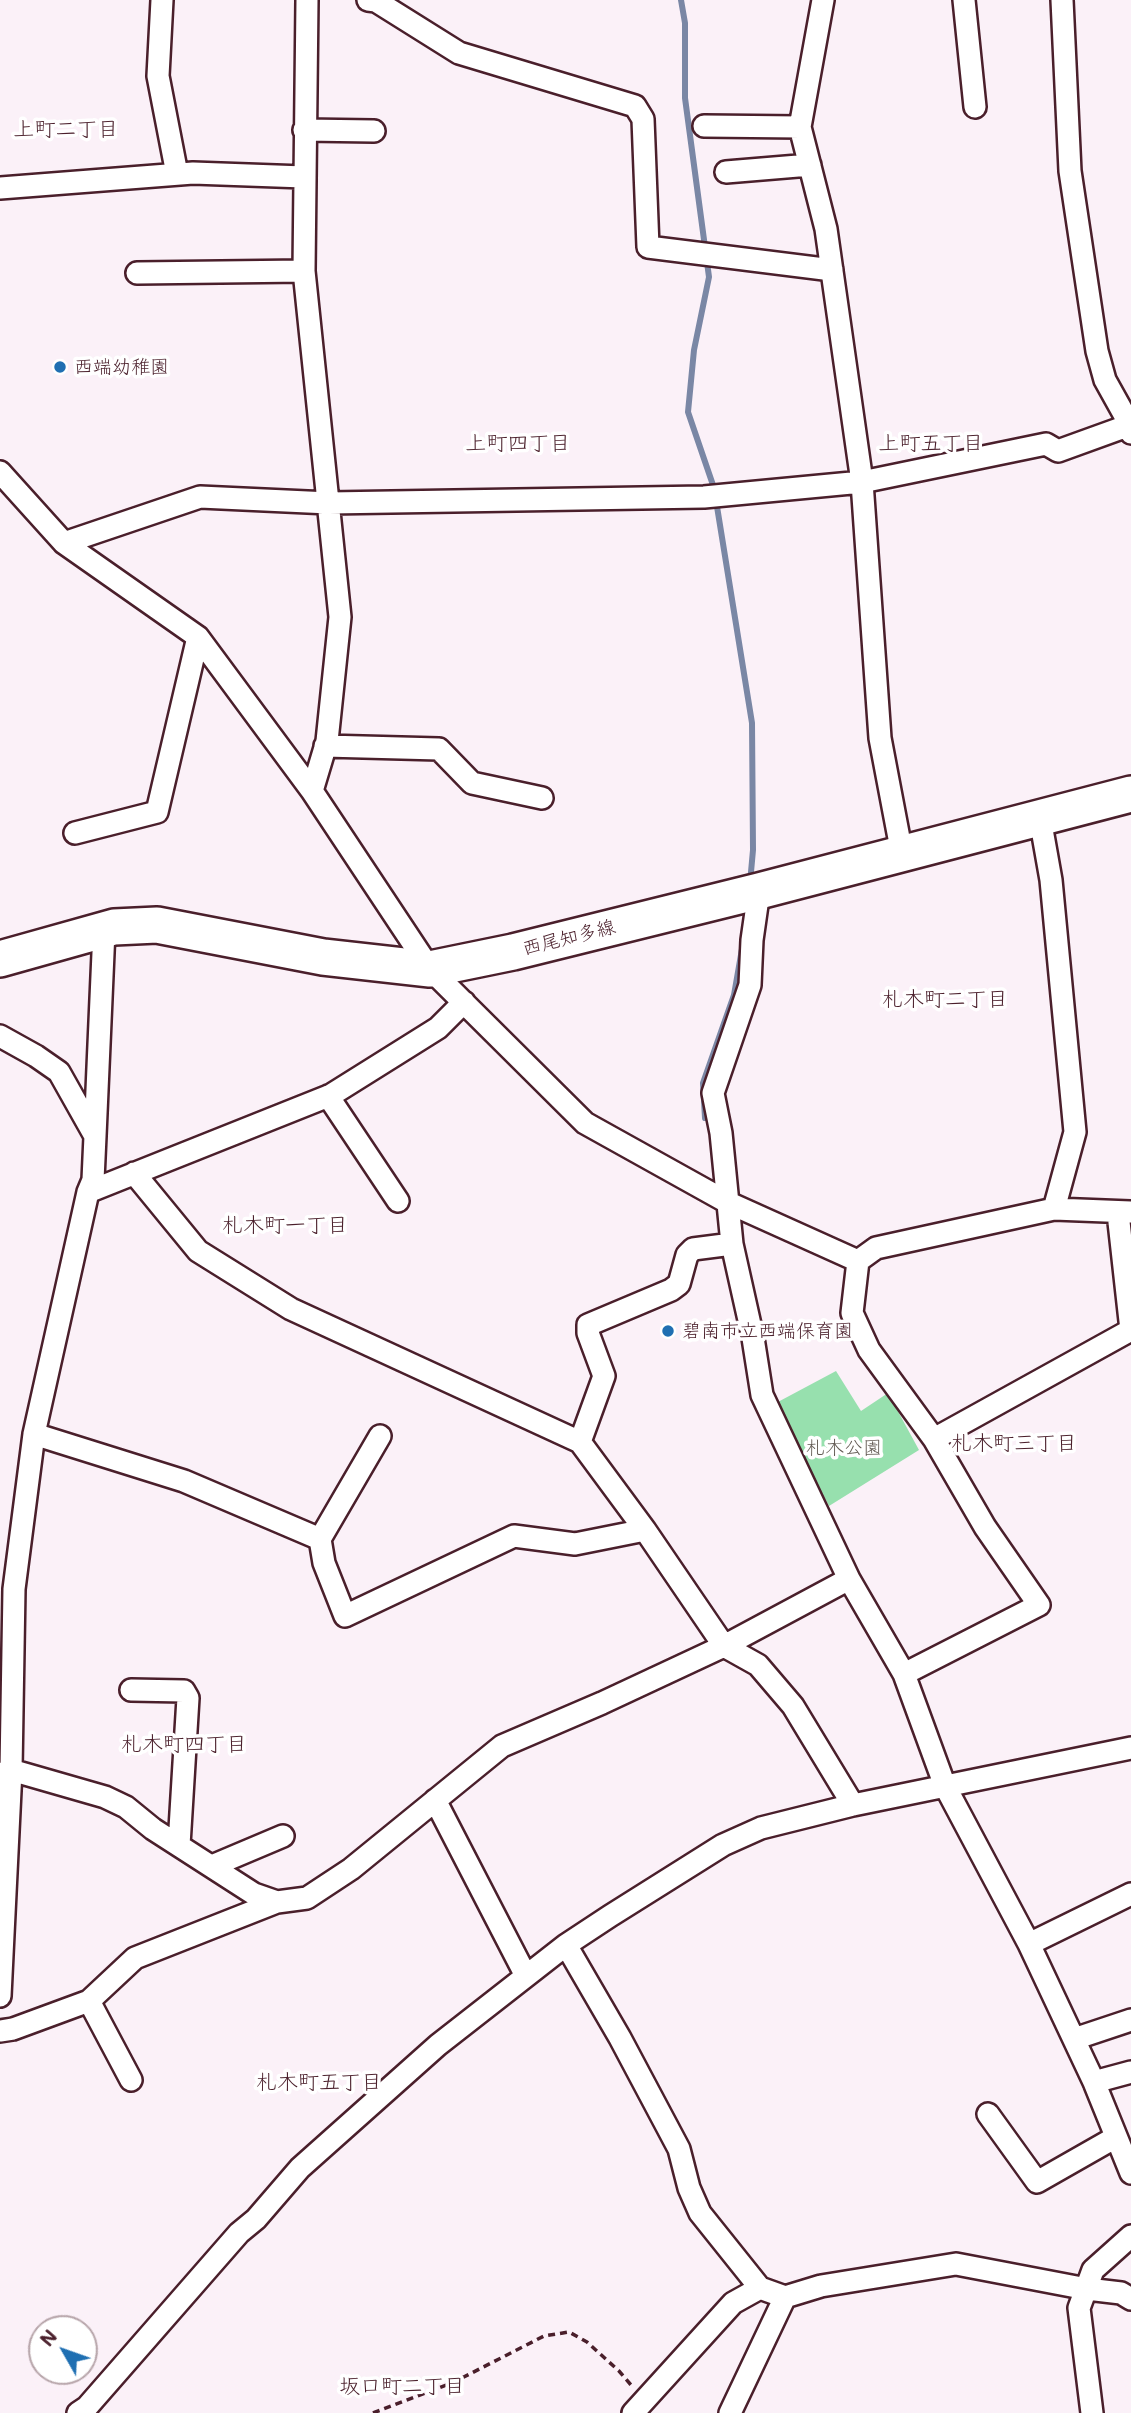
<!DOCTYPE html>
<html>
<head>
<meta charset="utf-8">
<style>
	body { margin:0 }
	#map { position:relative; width:1131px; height:2413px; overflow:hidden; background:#fbf1f8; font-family:Mali,sans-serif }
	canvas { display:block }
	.north { position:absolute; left:28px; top:2315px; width:70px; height:70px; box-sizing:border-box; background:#fff; border:2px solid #b7a5aa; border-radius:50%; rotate:310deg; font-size:19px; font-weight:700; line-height:28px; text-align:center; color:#4a1f2b }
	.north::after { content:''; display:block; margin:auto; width:24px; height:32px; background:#1f6fb2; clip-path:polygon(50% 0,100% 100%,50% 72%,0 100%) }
</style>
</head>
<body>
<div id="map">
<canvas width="1131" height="2413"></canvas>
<div class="north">N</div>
</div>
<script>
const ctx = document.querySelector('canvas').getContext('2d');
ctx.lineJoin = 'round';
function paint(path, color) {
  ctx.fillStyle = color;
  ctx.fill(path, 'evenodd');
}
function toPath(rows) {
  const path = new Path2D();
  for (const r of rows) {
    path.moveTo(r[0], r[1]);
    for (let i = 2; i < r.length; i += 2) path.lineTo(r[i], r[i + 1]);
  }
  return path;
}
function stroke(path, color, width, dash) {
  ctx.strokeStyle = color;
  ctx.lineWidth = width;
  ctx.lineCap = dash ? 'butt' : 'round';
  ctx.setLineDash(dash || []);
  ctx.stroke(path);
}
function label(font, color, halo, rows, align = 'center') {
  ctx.font = font + ' Mali,"Klee One",sans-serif';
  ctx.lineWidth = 7;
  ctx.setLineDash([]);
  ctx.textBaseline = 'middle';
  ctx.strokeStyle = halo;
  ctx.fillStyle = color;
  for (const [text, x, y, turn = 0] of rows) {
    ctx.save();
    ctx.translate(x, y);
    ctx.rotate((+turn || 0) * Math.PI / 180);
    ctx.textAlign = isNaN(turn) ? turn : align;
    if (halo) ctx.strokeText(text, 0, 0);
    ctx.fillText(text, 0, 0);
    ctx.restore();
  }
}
const green = toPath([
	[836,1371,861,1411,888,1393,919,1450,829,1506,776,1403]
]);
const stream = toPath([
	[681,0,685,23,685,98,709,277,694,350,688,412,714,488,752,723,753,850,750,883],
	[705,1118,703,1083,734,995,742,949]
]);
const path = toPath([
	[373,2413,454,2382,544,2336,569,2332,587,2342,619,2371,631,2385]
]);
const minor = toPath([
	[162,0,158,76,177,174],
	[307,0,304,271,340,617,327,741,312,791],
	[368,0,376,1,459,53,635,106,643,119,648,247,832,270],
	[823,0,800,127,826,229,862,482,880,738,902,854],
	[964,0,975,107],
	[1062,0,1070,171,1097,351,1105,380,1130,425,1131,433],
	[704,126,800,127],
	[304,130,374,131],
	[726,172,810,165],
	[0,188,193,173,304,177],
	[137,273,304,271],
	[0,472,64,543,198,637,312,791,430,969,585,1123,727,1202,858,1261],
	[64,543,200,497,329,503,704,497,862,482,1046,444,1058,451,1130,425],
	[325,746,439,749,472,783,542,798],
	[1040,818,1051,880,1075,1132,1054,1209],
	[75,833,157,812,198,637],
	[759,891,752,940,750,985,713,1093,721,1133,732,1244,753,1338,762,1395,849,1579,904,1674,945,1786,1029,1944],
	[0,1036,36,1056,59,1072,95,1136,93,1180,88,1192,34,1434,14,1589,11,1770,0,1996],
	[328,1096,398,1201],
	[95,1136,104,930],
	[134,1173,198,1251,291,1309,580,1442,645,1530,724,1646,758,1665,793,1706,853,1805],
	[88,1192,331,1095,438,1028,464,1002],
	[1118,1213,1131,1330],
	[34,1434,184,1481,320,1539,324,1563,345,1616,514,1536,575,1544,645,1530],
	[934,1439,1131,1330],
	[580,1442,604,1376,588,1333,588,1325,671,1290,679,1284,687,1255,693,1249,732,1244],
	[320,1539,380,1436],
	[904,1674,1039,1605,985,1527,934,1439,869,1350,852,1313,858,1261,876,1248,1054,1209,1131,1212],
	[131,1690,184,1691,188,1698,179,1845],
	[0,1774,11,1770,105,1797,126,1807,153,1829,254,1894,277,1902,307,1898,351,1869,502,1746,602,1703,724,1646,849,1579],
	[435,1800,526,1976],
	[212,1866,283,1836],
	[1131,1894,1029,1944,1094,2082,1131,2173],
	[566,1945,620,2038,679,2149,689,2188,700,2213,760,2288,785,2297,821,2286,956,2264,1087,2289,1121,2293,1131,2299],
	[89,2001,131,2080],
	[0,2031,13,2029,89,2001,135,1958,277,1902],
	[1074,2039,1131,2020],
	[1094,2082,1131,2072],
	[988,2114,1037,2182,1116,2137],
	[78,2413,87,2407,239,2233,256,2219,300,2168,438,2045,566,1945,610,1916,723,1845,761,1828,853,1805,1131,1748],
	[633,2413,733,2303,760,2288],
	[730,2413,785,2297],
	[1092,2413,1079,2308,1093,2270,1131,2236]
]);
const primary = toPath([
	[0,959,114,927,157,925,323,957,430,969,513,952,759,891,1131,794]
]);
const markers = [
	[60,367,7,"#1f6fb2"],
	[668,1331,7,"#1f6fb2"]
];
const poiNames = [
	["西端幼稚園",74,367],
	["碧南市立西端保育園",682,1331]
];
const streetNames = [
	["西尾知多線",569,938,-14]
];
const parkNames = [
	["札木公園",844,1448]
];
const neighbourhoodNames = [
	["上町二丁目",66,130],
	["上町四丁目",518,444],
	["上町五丁目",931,444],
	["札木町二丁目",945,1000],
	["札木町一丁目",285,1226],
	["札木町三丁目",1014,1444],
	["札木町四丁目",184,1745],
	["札木町五丁目",319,2083],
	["坂口町二丁目",402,2387]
];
paint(green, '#97e0ae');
stroke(stream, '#7a87a5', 6);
stroke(minor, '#4a1f2b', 26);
stroke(primary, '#4a1f2b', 40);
stroke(path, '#4a1f2b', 3.5, [7, 5]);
stroke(minor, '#fff', 21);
stroke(primary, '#fff', 35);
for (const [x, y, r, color] of markers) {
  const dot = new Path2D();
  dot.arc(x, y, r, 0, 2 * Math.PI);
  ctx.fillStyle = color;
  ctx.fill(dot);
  stroke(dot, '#fff', 2.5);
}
label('19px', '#4a1f2b', '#fff', poiNames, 'left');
label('19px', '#4a1f2b', '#fff', streetNames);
label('19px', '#615952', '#fff', parkNames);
label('21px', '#4a1f2b', '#fff', neighbourhoodNames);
</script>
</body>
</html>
